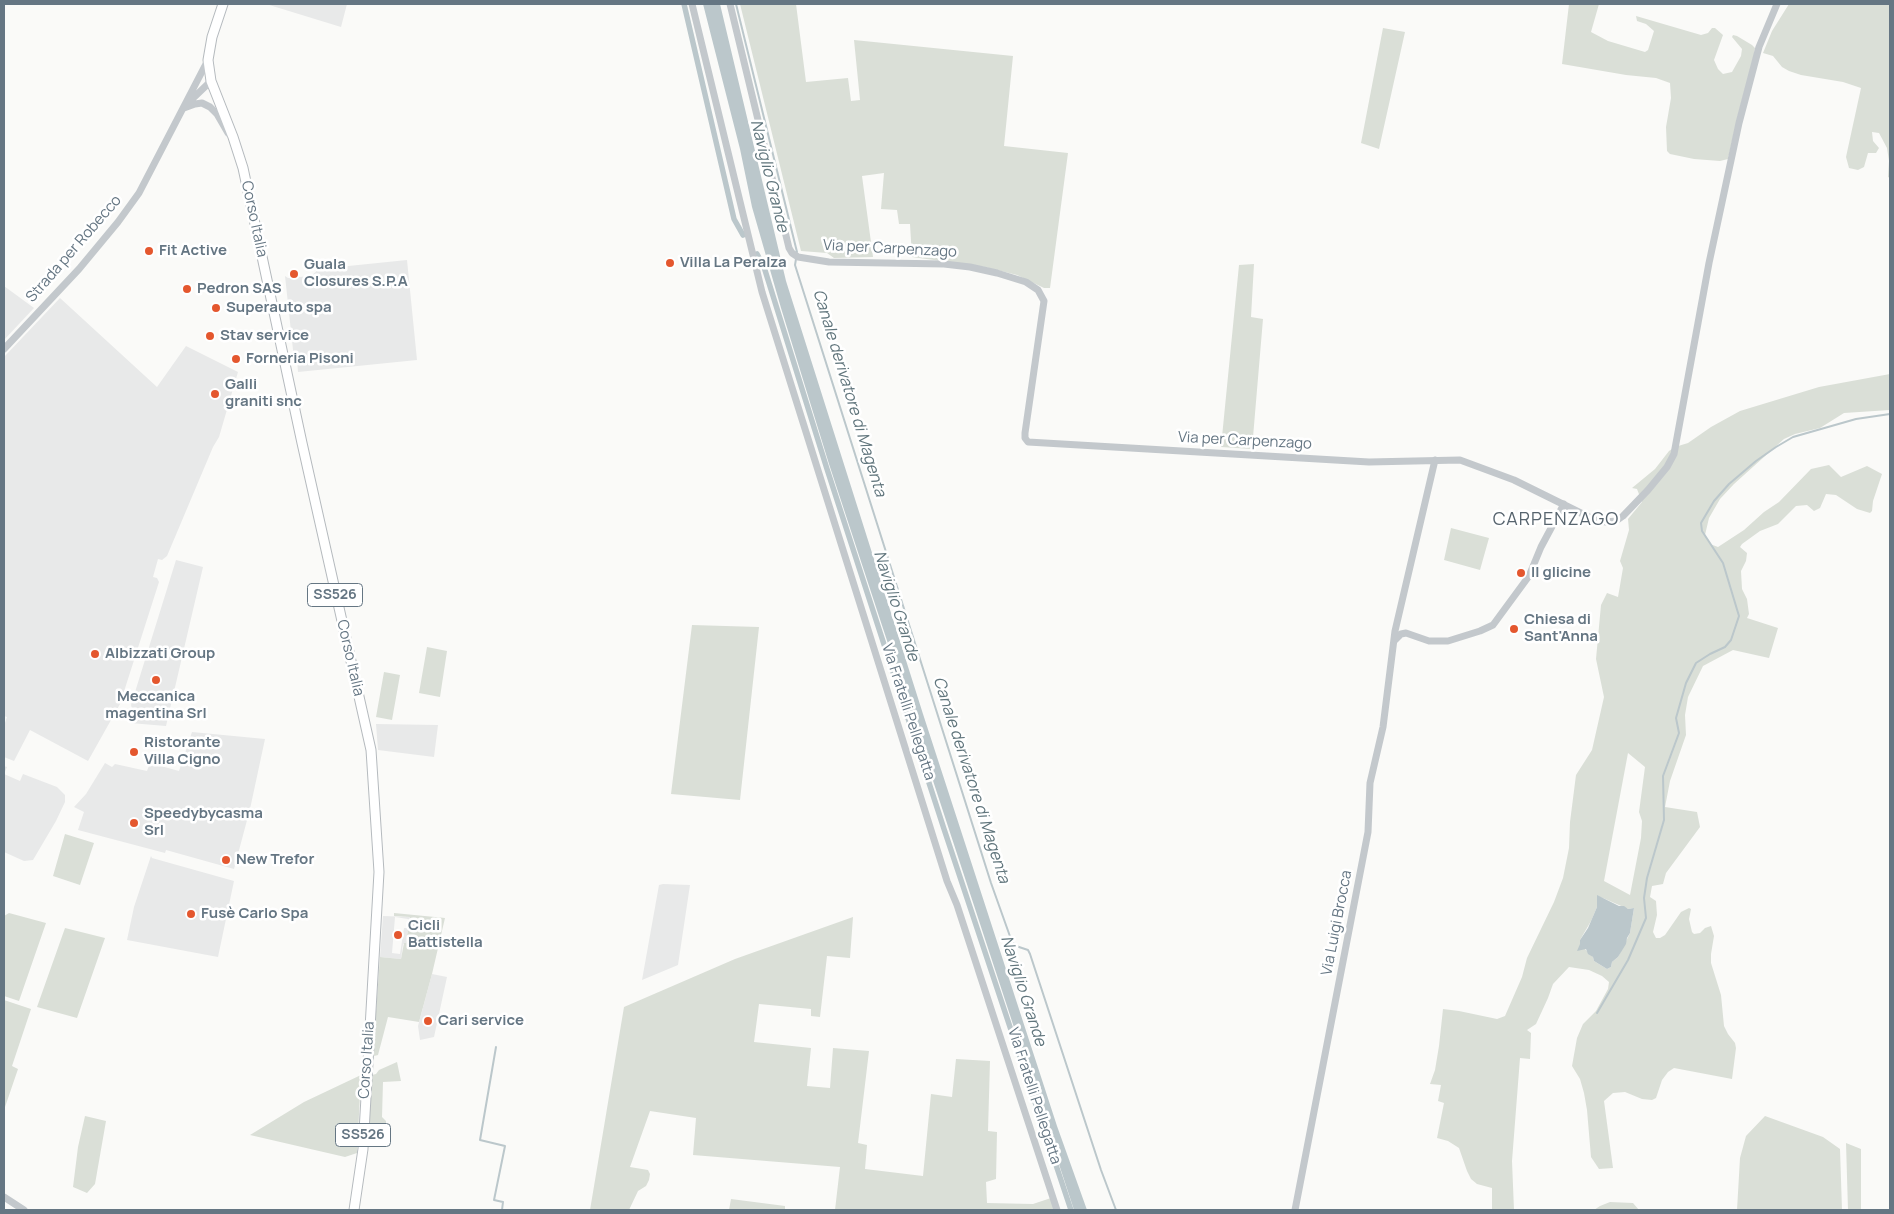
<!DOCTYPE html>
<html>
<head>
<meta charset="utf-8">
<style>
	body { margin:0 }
	#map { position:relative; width:1894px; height:1214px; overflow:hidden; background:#fafaf8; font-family:Manrope,sans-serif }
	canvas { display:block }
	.frame { position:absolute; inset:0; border:5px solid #657683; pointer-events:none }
</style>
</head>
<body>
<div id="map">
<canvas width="1894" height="1214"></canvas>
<div class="frame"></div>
</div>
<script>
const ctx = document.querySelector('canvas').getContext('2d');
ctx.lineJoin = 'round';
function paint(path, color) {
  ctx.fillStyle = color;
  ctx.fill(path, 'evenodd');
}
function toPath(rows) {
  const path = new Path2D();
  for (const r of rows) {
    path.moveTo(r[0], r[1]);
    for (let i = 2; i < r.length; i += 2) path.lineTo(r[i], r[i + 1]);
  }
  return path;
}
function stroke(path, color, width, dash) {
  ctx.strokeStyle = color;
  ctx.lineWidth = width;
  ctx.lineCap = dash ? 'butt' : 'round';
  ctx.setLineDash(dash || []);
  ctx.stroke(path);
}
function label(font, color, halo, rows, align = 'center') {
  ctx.font = font + ' Manrope,sans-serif';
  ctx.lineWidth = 5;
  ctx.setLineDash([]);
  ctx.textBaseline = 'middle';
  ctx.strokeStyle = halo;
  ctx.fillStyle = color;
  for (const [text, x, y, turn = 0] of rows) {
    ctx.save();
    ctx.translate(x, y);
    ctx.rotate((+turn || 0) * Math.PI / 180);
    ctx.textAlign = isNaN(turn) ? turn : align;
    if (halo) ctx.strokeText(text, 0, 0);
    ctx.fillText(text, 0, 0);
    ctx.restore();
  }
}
const built = toPath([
	[266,4,347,4,341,27],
	[407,260,417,360,298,372,297,359,294,359,285,276,288,278,311,276,319,269],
	[4,286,34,308,4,340],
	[60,298,157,387,186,346,238,372,219,437,213,447,167,556,162,560,158,559,153,577,157,578,159,582,120,704,88,761,30,730,14,761,4,757,4,726,7,717,4,716,4,357],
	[176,560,203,567,166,726,130,723,134,716,131,705],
	[376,724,438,725,434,757,378,750],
	[192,732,265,739,250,809,234,869,166,850,165,853,78,830,84,812,74,807,86,794,105,763,112,767,115,764,147,771,150,763,179,771],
	[4,766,7,767,4,774,20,781,23,774,57,787,65,795,65,802,56,821,33,860,24,861,4,852],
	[151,856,152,858,234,881,218,957,127,940,134,907],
	[663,884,690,885,678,965,642,980,659,885],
	[383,916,410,917,406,943,403,944,401,959,380,957],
	[395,917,408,919,407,928,404,928,400,954,392,953],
	[432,974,447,977,434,1037,420,1040,418,1026]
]);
const green = toPath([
	[740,4,796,4,806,82,848,78,851,101,860,100,854,40,1013,56,1004,146,1068,153,1050,288,1044,288,1017,275,985,267,912,257,910,224,899,224,897,210,881,209,884,173,862,176,873,257,834,258,827,253,801,251],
	[1569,4,1599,4,1591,32,1608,41,1645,52,1648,50,1654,31,1646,24,1637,21,1636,16,1701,35,1708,33,1712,28,1715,28,1723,35,1714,60,1718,69,1723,74,1732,72,1741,56,1742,49,1732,37,1733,35,1737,36,1752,45,1755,48,1754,55,1738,115,1728,159,1720,161,1694,159,1670,154,1667,151,1666,127,1671,98,1670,83,1656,78,1626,75,1562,64],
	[1789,4,1890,4,1890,178,1888,177,1889,161,1887,148,1879,133,1872,132,1873,141,1879,148,1876,153,1868,153,1864,167,1858,170,1849,168,1846,157,1861,88,1843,82,1801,75,1789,71,1782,67,1773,56,1763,53,1772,31],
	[1383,28,1405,32,1379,149,1361,143],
	[1254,264,1251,317,1263,319,1252,449,1221,447,1239,265],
	[1890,374,1890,410,1844,413,1820,428,1795,434,1784,439,1734,484,1720,499,1709,518,1705,535,1710,544,1718,547,1744,530,1764,512,1779,502,1811,469,1829,465,1841,477,1867,466,1882,474,1873,501,1872,511,1870,513,1857,509,1836,495,1826,494,1820,508,1814,511,1807,505,1796,506,1778,524,1760,531,1742,544,1740,547,1747,553,1746,561,1741,571,1742,589,1747,599,1749,614,1747,618,1778,628,1769,658,1733,650,1703,666,1688,697,1685,715,1686,735,1670,781,1665,807,1697,812,1700,827,1666,873,1663,884,1652,886,1650,897,1656,901,1657,915,1653,932,1656,938,1660,938,1665,935,1681,912,1689,908,1691,909,1689,919,1692,932,1694,934,1700,933,1705,928,1711,926,1714,936,1711,954,1711,963,1721,995,1724,1026,1728,1034,1735,1043,1736,1048,1732,1079,1674,1068,1668,1072,1662,1080,1656,1098,1652,1100,1642,1099,1625,1092,1613,1093,1604,1101,1613,1168,1599,1169,1591,1157,1587,1110,1584,1093,1580,1079,1572,1066,1577,1038,1583,1024,1596,1011,1608,989,1609,982,1602,976,1589,970,1569,967,1553,984,1548,998,1536,1024,1527,1030,1531,1033,1530,1059,1520,1058,1512,1161,1514,1210,1492,1210,1492,1188,1477,1184,1471,1179,1467,1171,1459,1148,1448,1141,1437,1138,1444,1103,1438,1101,1441,1085,1430,1084,1435,1070,1439,1046,1443,1009,1459,1011,1497,1019,1505,1016,1522,977,1527,958,1554,902,1563,878,1569,848,1570,822,1576,775,1592,750,1604,697,1596,659,1601,605,1607,593,1618,597,1623,568,1620,561,1629,530,1628,519,1642,502,1637,489,1632,488,1655,469,1669,451,1675,447,1688,443,1711,427,1740,411,1819,387],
	[1628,753,1645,767,1639,812,1642,821,1641,838,1630,895,1604,881],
	[1598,897,1603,898,1628,909,1634,908,1630,933,1618,957,1612,962,1611,967,1607,969,1594,961,1593,957,1580,944,1580,940,1591,921,1597,907],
	[1451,528,1489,538,1480,570,1444,560],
	[692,625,759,627,740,800,671,794],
	[427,647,447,651,440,697,419,693],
	[384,672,400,675,392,720,376,717],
	[65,834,94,843,80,885,53,876],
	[9,913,46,923,19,1001,4,996,4,916],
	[394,913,445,918,432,974,419,1022,388,1017,378,1055,374,1056,373,1053,380,957,401,959,404,943,406,943,410,917,394,916],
	[853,917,850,958,827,956,820,1017,811,1016,811,1009,759,1004,754,1042,811,1048,807,1086,830,1088,833,1048,869,1051,858,1143,867,1145,865,1169,923,1176,931,1094,952,1097,956,1059,990,1061,988,1131,997,1132,996,1179,986,1182,987,1203,1033,1204,1051,1198,1055,1210,835,1210,840,1167,693,1155,696,1118,650,1111,630,1167,648,1170,650,1174,649,1180,646,1186,638,1191,629,1210,590,1210,624,1007,735,959],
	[65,928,105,938,77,1018,37,1007],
	[4,1000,31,1009,12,1066,18,1069,4,1110],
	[397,1062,401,1081,383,1082,382,1117,386,1121,386,1128,384,1131,375,1129,371,1134,368,1132,372,1075,376,1074,379,1070],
	[361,1075,357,1153,345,1157,250,1135,304,1102],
	[85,1116,106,1121,95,1184,87,1193,73,1187,78,1147],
	[1765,1116,1823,1137,1840,1149,1842,1210,1737,1210,1740,1158,1746,1136],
	[1846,1143,1861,1149,1861,1210,1848,1210],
	[731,1199,785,1206,785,1210,729,1210],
	[1610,1202,1633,1203,1639,1210,1594,1210,1600,1206]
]);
const water = toPath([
	[703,4,720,4,786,281,923,714,1057,1126,1087,1210,1074,1210,829,464,781,308,752,207,740,149],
	[1597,895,1619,906,1624,906,1628,909,1634,908,1630,933,1627,938,1626,944,1618,957,1612,962,1611,967,1607,969,1594,961,1593,957,1588,954,1586,949,1577,951,1580,944,1580,940,1588,928,1597,907]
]);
const stream = toPath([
	[736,4,797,252],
	[796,259,795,265,991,883,1012,942,1016,946,1028,950,1030,954,1101,1170,1116,1210],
	[1597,1013,1628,960,1646,918,1644,898,1647,878,1664,820,1663,776,1679,733,1676,718,1686,683,1696,663,1710,654,1725,647,1731,640,1739,616,1723,563,1702,531,1701,523,1714,501,1729,484,1756,461,1776,447,1793,437,1856,419,1890,414],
	[496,1047,480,1140,505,1146,494,1200,503,1202,502,1210]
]);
const canal = toPath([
	[684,4,734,219,743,235],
	[757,254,764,267,827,469,944,829,1071,1210]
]);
const tertiary = toPath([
	[692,4,762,292,947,881,957,905,1057,1210],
	[730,4,789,248,792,253,798,257,829,262,944,264,970,267,997,273,1026,282,1038,290,1044,301,1025,433,1025,438,1028,442,1369,462,1460,460,1514,480,1595,520,1606,522,1616,521,1623,516,1648,490,1667,467,1674,454,1709,263,1739,123,1759,47,1777,4],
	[187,104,211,81],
	[184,108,195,104,202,103,210,107,217,114,228,133],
	[4,349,79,269,118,222,139,193,208,60],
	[1395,640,1401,634,1406,633,1429,641,1448,641,1480,631,1493,625,1529,576,1541,547,1564,504],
	[4,1197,24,1210],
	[1295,1210,1368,832,1370,783,1383,727,1395,631,1435,460]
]);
const primary = toPath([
	[223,4,212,37,208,60,211,81,233,137,243,168,302,443,371,750,379,872,363,1149,354,1210]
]);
const markers = [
	[149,251,5,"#e4572e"],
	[670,263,5,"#e4572e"],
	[294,274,5,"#e4572e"],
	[187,289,5,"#e4572e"],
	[216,308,5,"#e4572e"],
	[210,336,5,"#e4572e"],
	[236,359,5,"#e4572e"],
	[215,394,5,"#e4572e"],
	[1521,573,5,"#e4572e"],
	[1514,629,5,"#e4572e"],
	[95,654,5,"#e4572e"],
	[156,680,5,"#e4572e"],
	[134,752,5,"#e4572e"],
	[134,823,5,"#e4572e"],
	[226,860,5,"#e4572e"],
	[191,914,5,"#e4572e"],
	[398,935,5,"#e4572e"],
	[428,1021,5,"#e4572e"]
];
const shields = [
	[335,595,55],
	[363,1135,55]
];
const shieldNames = [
	["SS526",335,595],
	["SS526",363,1135]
];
const streetNames = [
	["Corso Italia",254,219,78],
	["Strada per Robecco",74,249,-49],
	["Via per Carpenzago",890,249,3],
	["Via per Carpenzago",1245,441,3],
	["Corso Italia",350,658,77],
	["Via Fratelli Pellegatta",908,712,72],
	["Via Luigi Brocca",1337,923,-79],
	["Corso Italia",367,1060,-86],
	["Via Fratelli Pellegatta",1034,1096,72]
];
const poiNames = [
	["Fit Active",159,251],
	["Villa La Peralza",680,263],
	["Guala",304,265],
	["Closures S.P.A",304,282],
	["Pedron SAS",197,289],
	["Superauto spa",226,308],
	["Stav service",220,336],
	["Forneria Pisoni",246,359],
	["Galli",225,385],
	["graniti snc",225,402],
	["Il glicine",1531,573],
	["Chiesa di",1524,620],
	["Sant'Anna",1524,637],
	["Albizzati Group",105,654],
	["Meccanica",156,697,"center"],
	["magentina Srl",156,714,"center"],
	["Ristorante",144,743],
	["Villa Cigno",144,760],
	["Speedybycasma",144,814],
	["Srl",144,831],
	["New Trefor",236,860],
	["Fusè Carlo Spa",201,914],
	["Cicli",408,926],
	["Battistella",408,943],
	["Cari service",438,1021]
];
const waterNames = [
	["Naviglio Grande",769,176,76],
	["Canale derivatore di Magenta",849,393,73],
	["Naviglio Grande",896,606,72],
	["Canale derivatore di Magenta",971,780,72],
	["Naviglio Grande",1023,991,72]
];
const quarterNames = [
	["CARPENZAGO",1556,520]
];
paint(built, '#e8e9e9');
paint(green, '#dadfd7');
paint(water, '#bbc7cb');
stroke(stream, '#bbc7cb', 2);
stroke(canal, '#bbc7cb', 5.5);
stroke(primary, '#b5babe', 11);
stroke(tertiary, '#c3c8cc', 7);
stroke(primary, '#fff', 9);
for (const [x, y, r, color] of markers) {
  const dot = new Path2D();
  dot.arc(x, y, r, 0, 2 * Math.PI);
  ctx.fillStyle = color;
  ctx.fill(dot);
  stroke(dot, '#fff', 2);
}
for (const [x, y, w] of shields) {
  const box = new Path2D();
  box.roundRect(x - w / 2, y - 11.5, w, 23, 4);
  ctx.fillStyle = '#fff';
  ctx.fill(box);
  stroke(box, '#657683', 1);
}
label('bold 14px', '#657683', null, shieldNames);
label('15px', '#657683', '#fff', streetNames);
label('bold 15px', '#657683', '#fff', poiNames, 'left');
label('italic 16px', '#60757c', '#fff', waterNames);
ctx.letterSpacing = '1px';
label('18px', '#57646e', '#fff', quarterNames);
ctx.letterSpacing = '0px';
</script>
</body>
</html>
